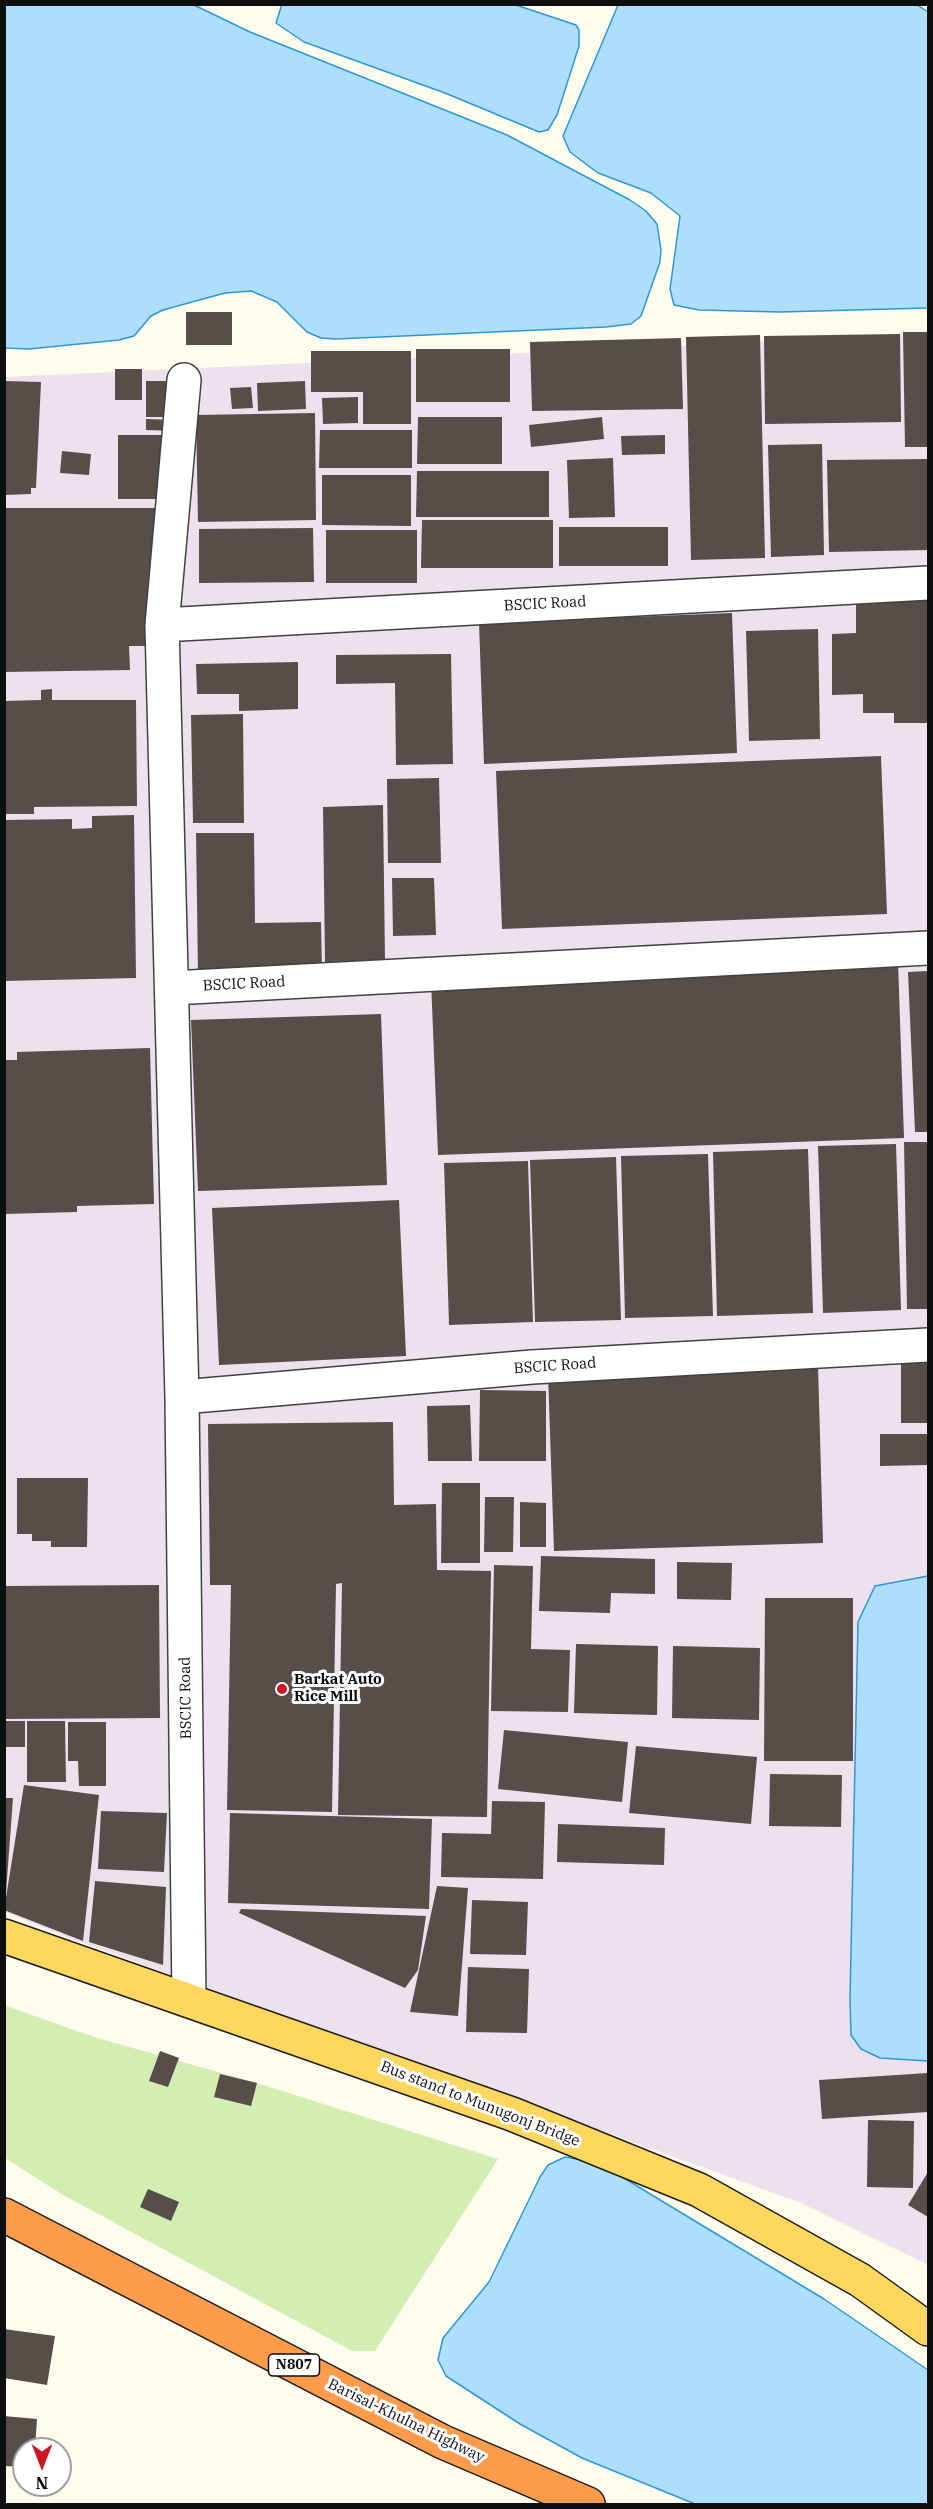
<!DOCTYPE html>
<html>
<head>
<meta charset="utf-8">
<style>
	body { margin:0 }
	#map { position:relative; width:933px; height:2509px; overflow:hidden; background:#fffcee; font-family:"IBM Plex Serif",serif }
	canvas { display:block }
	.frame { position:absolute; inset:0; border:6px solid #0e0e0e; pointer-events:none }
	.north { position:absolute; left:12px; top:2437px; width:60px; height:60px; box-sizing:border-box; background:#fff; border:2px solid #9f9f9f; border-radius:50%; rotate:180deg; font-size:16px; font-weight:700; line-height:24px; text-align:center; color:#0e0e0e }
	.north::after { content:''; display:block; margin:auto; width:21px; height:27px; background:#cc1722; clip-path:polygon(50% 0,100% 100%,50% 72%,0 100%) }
</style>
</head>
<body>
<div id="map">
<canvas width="933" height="2509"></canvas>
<div class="frame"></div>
<div class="north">N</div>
</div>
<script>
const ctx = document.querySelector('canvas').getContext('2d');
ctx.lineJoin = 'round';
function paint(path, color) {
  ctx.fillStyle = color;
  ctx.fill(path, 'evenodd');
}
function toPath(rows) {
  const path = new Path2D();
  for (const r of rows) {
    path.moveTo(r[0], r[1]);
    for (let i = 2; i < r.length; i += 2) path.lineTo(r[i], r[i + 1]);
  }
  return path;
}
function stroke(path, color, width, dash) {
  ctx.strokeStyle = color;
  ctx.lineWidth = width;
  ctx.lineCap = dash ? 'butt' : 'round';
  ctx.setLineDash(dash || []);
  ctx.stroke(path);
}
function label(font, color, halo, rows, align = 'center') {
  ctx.font = font + ' "IBM Plex Serif",serif';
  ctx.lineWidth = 6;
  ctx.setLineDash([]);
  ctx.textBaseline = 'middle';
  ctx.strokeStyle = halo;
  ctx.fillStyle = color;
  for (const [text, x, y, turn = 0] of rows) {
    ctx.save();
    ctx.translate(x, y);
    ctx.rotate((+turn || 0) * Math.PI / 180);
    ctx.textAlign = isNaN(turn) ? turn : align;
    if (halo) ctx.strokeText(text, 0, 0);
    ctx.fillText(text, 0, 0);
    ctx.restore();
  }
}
const industrial = toPath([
	[928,334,928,2265,801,2203,61,1935,5,1912,5,377]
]);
const green = toPath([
	[4,2005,94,2037,257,2083,498,2159,375,2351,352,2351,63,2195,5,2158]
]);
const water = toPath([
	[5,4,194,5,250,32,507,135,630,200,646,211,657,224,661,250,660,262,641,316,631,324,606,327,336,339,321,338,307,332,277,302,251,291,225,293,163,310,151,316,134,336,119,340,29,349,5,348,5,4],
	[282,4,516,5,576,25,579,30,579,46,557,115,548,130,539,132,445,93,304,42,276,23,282,4],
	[618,5,916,4,928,12,928,308,780,312,699,310,674,305,670,289,680,216,651,193,598,173,570,152,563,136,618,5],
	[928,1576,928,2061,880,2058,861,2049,851,2035,850,1999,858,1622,875,1586,928,1576],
	[565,2157,599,2163,824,2299,928,2370,928,2504,695,2504,582,2458,520,2424,446,2376,438,2360,443,2338,489,2282,540,2177,548,2165,565,2157]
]);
const building = toPath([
	[186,312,232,312,232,345,186,345],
	[903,332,928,332,928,447,905,447],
	[900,334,901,422,765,424,764,336],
	[760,335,765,558,691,560,686,337],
	[681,338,683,409,532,411,530,342],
	[416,349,510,349,510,402,416,402],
	[311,351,411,351,411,424,363,424,363,392,311,392],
	[115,369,142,369,142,400,115,400],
	[4,381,41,382,36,488,31,488,31,494,4,495],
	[146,381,179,381,179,417,146,417],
	[305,381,306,409,258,411,257,383],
	[251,387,253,408,232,409,230,388],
	[358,397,358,423,323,424,322,398],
	[315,413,316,520,198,522,196,415],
	[418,417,502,417,502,464,417,464],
	[602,417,604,439,531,447,529,425],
	[146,419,177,420,176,431,146,430],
	[320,430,412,430,412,468,319,468],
	[118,435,170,435,170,499,118,499],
	[665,435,665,454,622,455,621,436],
	[822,444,824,555,771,557,768,445],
	[62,451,91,454,89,475,60,473],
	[613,458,615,517,569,518,567,460],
	[928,459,928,550,829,552,827,460],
	[417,471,549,471,549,517,416,517],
	[322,475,411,475,411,526,322,525],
	[4,508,160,508,159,646,129,646,130,670,4,672],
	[422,520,553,520,553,568,421,568],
	[559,527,668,527,668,566,559,566],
	[313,528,314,582,199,583,199,529],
	[326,530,417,530,417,583,326,583],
	[928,600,928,723,894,723,894,713,863,713,863,694,832,695,832,634,856,633,856,601],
	[732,613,737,753,484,764,479,623],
	[818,629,820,739,749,741,746,631],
	[451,654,453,764,396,765,395,683,336,684,336,655],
	[298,662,298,709,239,711,239,694,197,694,196,664],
	[52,689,52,700,136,700,137,806,34,807,34,814,4,814,4,701,41,700,41,690],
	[243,714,244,823,193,823,191,715],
	[881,756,887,914,502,929,496,771],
	[439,778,441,863,388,863,387,779],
	[383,805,385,961,325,962,323,807],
	[134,815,136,978,4,981,4,820,72,819,72,829,92,828,92,816],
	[196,833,254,833,255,923,321,922,322,972,198,973],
	[392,878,434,878,436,935,393,936],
	[898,962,904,1138,438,1155,431,980],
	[928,971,928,1132,915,1132,908,972],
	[381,1014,387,1185,198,1191,191,1020],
	[150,1048,154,1204,77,1206,77,1212,4,1214,4,1060,17,1060,17,1052],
	[904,1142,928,1142,928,1309,907,1309],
	[896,1144,901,1310,823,1313,818,1146],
	[808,1149,813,1313,717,1316,713,1152],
	[708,1154,713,1316,625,1318,621,1156],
	[616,1157,621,1320,535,1322,530,1160],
	[528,1161,533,1322,449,1325,444,1163],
	[399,1200,406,1356,219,1365,212,1208],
	[901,1358,928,1359,928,1423,901,1423],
	[818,1365,823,1543,554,1551,548,1373],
	[480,1390,546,1391,546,1461,479,1461],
	[470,1405,472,1461,428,1461,427,1406],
	[393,1422,394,1505,436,1504,437,1570,491,1571,487,1817,338,1815,342,1583,336,1584,332,1812,227,1810,231,1585,210,1585,208,1424],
	[880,1434,928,1434,928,1465,880,1466],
	[17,1478,88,1478,87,1547,51,1547,51,1541,32,1541,32,1534,17,1534],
	[442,1483,480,1483,480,1563,441,1563],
	[485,1497,514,1497,513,1552,484,1552],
	[520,1502,546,1503,546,1547,520,1547],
	[541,1556,655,1559,655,1594,611,1593,610,1613,539,1611],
	[677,1562,732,1563,731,1600,677,1599],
	[494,1565,533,1566,531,1649,570,1650,568,1712,491,1711],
	[159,1585,160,1718,4,1719,4,1586],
	[765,1598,853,1598,853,1761,764,1761],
	[576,1644,658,1646,657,1715,574,1713],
	[673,1646,760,1648,759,1720,672,1718],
	[4,1721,25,1721,25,1747,4,1747],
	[27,1721,65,1721,66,1782,27,1782],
	[68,1722,106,1722,106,1786,79,1786,78,1761,68,1761],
	[504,1730,628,1742,622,1802,498,1789],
	[636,1746,757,1757,751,1824,629,1813],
	[770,1774,842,1775,841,1827,769,1826],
	[24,1785,99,1795,83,1941,4,1910],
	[4,1798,13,1798,6,1893,4,1893],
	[492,1801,545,1802,543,1879,441,1877,442,1833,491,1834],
	[101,1811,167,1813,164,1872,98,1869],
	[230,1813,432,1819,429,1909,228,1903],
	[558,1824,665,1828,664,1865,557,1862],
	[95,1881,166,1887,163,1965,89,1942],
	[437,1886,468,1888,458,2016,410,2012],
	[472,1900,528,1902,526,1955,470,1954],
	[241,1909,426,1916,418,1970,405,1988,239,1913],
	[468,1967,529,1969,527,2033,466,2032],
	[160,2051,179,2058,168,2087,149,2081],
	[928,2073,928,2112,822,2119,819,2080],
	[220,2074,257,2083,251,2106,214,2097],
	[868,2120,914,2121,913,2188,867,2187],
	[928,2172,928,2217,908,2205],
	[148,2189,179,2202,171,2221,140,2207],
	[4,2329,55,2336,47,2385,4,2378],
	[4,2416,37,2419,35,2449,24,2449,24,2467,4,2466]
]);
const minor = toPath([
	[184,380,162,625,182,1397,189,1999],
	[162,625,928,583],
	[172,988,928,948],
	[182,1397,532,1367,928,1345]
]);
const major = toPath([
	[4,1936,512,2114,699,2190,860,2280,928,2329]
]);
const highway = toPath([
	[4,2215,443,2442,588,2504]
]);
const markers = [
	[282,1689,6,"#cc1722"]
];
const shields = [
	[294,2365,51]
];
const shieldNames = [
	["N807",294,2365]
];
const streetNames = [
	["BSCIC Road",545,604,-3],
	["BSCIC Road",244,984,-3],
	["BSCIC Road",555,1366,-4],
	["BSCIC Road",186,1698,-91],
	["Bus stand to Munugonj Bridge",480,2104,21],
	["Barisal-Khulna Highway",406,2421,26]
];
const poiNames = [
	["Barkat Auto",294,1680],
	["Rice Mill",294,1697]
];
paint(industrial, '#ece1ed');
paint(green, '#d2eeb3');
paint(water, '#addffc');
stroke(water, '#2c97db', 1.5);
paint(building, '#574e49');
stroke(minor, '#414141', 36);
stroke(major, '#1f1f1f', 36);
stroke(highway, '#1f1f1f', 36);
stroke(minor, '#fff', 33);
stroke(major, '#ffd65e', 33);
stroke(highway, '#ff9c4c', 33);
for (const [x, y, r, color] of markers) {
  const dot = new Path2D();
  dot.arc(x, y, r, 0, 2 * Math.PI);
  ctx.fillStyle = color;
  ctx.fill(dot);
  stroke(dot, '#fff', 2);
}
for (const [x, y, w] of shields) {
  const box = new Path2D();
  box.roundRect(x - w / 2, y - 11, w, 22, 4.5);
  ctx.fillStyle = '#fff';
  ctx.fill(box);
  stroke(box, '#0e0e0e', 1.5);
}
label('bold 14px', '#0e0e0e', null, shieldNames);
label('15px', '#0e0e0e', '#fff', streetNames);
label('bold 15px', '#0e0e0e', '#fff', poiNames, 'left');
</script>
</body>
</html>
